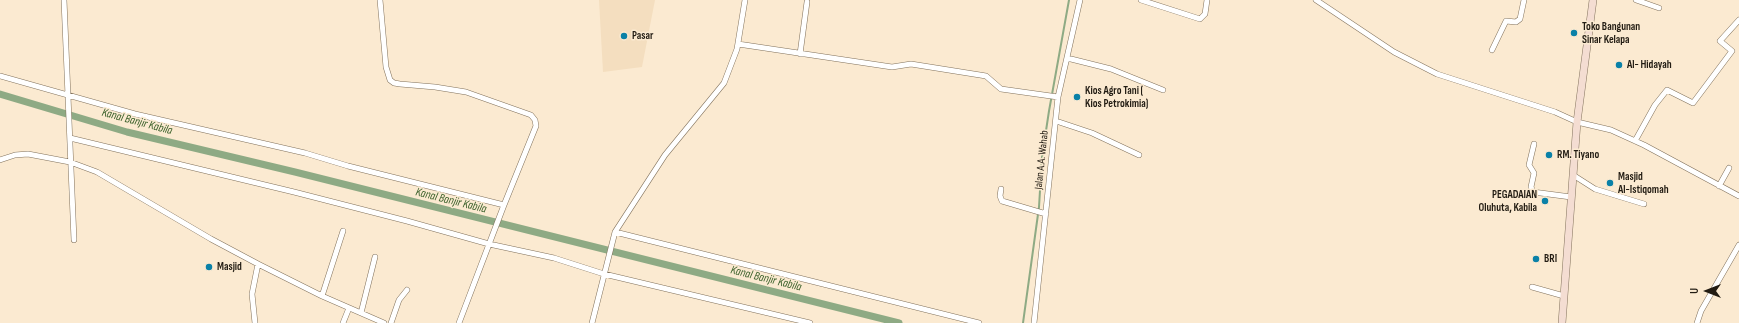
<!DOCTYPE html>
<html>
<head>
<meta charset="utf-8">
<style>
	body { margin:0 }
	#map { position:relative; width:1739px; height:323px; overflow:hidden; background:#fbead1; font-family:"Sofia Sans Condensed",sans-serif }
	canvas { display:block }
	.north { position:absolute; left:1687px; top:271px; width:40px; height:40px; -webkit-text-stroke:3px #fbead1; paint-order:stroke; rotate:270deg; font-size:11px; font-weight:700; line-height:16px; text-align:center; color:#221c13 }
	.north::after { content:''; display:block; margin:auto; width:14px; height:18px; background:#221c13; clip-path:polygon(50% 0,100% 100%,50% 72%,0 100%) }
</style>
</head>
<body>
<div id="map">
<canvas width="1739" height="323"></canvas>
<div class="north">U</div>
</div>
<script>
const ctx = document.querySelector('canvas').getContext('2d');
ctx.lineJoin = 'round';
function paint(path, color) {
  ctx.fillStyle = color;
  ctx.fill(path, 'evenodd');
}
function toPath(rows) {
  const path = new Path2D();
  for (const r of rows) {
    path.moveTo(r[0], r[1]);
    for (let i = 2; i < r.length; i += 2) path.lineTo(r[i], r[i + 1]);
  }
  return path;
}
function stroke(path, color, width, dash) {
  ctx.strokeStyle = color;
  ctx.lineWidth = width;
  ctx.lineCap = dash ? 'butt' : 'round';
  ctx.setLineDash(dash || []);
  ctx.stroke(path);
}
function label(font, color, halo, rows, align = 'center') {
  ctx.font = font + ' "Sofia Sans Condensed",sans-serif';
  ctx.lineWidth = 3;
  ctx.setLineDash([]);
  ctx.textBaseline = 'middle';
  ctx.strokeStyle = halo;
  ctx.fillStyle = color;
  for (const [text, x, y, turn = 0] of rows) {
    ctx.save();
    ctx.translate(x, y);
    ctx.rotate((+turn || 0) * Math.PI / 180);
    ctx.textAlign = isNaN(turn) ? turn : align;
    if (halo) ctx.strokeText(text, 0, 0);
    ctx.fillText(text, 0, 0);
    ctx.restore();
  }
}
const built = toPath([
	[599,0,655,0,642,67,603,72]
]);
const stream = toPath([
	[1023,323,1039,207,1042,157,1049,111,1069,0]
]);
const canal = toPath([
	[0,94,127,132,295,172,899,323]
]);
const minor = toPath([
	[64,0,74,240],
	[380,0,386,67,390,80,394,83,400,84,435,87,466,92,531,115,535,120,536,126,504,205,459,323],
	[1141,0,1200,19,1205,14,1207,0],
	[1316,0,1394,52,1437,74,1555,112,1577,122,1611,130,1644,145,1739,196],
	[1636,0,1659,8],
	[738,44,892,67,911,64,980,75,986,76,1001,89,1058,97],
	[1492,50,1506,21,1516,22,1520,19,1524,0],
	[800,54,807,2],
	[1067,58,1111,69,1163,90],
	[0,76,135,114,305,153,348,166,504,205],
	[1056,121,1092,133,1139,155],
	[70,138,294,192,407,221,489,244,554,258,604,274,810,323],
	[1635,141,1655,105,1667,90,1693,103,1732,51,1720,41,1739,20],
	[1534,144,1529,165,1534,173,1531,187,1533,192,1571,197],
	[0,160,15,155,28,154,70,162,97,172,211,239,258,264,322,296,384,323],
	[1573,175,1595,189,1644,204],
	[1719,186,1729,168],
	[1001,189,1000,196,1002,201,1046,214],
	[615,232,979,323],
	[1532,287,1564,296],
	[322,296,343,231],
	[361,313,375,257],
	[255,323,252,294,258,264],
	[343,323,349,308],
	[391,323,399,300,407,290],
	[592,323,615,232,665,155,724,83,737,49,745,0],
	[1034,323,1058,97,1080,0],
	[1697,323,1701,311,1739,245]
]);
const secondary = toPath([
	[1562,323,1577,122,1593,0]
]);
const markers = [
	[1574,33,4,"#0a81a7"],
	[624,36,4,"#0a81a7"],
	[1619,65,4,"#0a81a7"],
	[1077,97,4,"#0a81a7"],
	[1549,155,4,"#0a81a7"],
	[1610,183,4,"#0a81a7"],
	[1545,201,4,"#0a81a7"],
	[1536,259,4,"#0a81a7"],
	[209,267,4,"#0a81a7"]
];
const poiNames = [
	["Toko Bangunan",1582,27],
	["Sinar Kelapa",1582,40],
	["Pasar",632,36],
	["Al- Hidayah",1627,65],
	["Kios Agro Tani (",1085,91],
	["Kios Petrokimia)",1085,104],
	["RM. Tiyano",1557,155],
	["Masjid",1618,177],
	["Al-Istiqomah",1618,190],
	["PEGADAIAN",1537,195,"right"],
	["Oluhuta, Kabila",1537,208,"right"],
	["BRI",1544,259],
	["Masjid",217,267]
];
const streetNames = [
	["Jalan A.A. Wahab",1042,160,-84]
];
const waterNames = [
	["Kanal Banjir Kabila",137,122,15],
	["Kanal Banjir Kabila",451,201,14],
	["Kanal Banjir Kabila",766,279,14]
];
paint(built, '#f4debf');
stroke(stream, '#8eaa84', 2);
stroke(canal, '#8eaa84', 7);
stroke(minor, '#82725c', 6);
stroke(secondary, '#82725c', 8);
stroke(minor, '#fff', 5);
stroke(secondary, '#f4ddd2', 7);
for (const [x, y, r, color] of markers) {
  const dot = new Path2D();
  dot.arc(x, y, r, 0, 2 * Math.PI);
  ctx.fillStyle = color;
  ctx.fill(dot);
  stroke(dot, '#fbead1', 1.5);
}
label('bold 11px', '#221c13', '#fbead1', poiNames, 'left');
label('11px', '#221c13', '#fbead1', streetNames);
label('italic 12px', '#3c622c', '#fbead1', waterNames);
</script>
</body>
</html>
